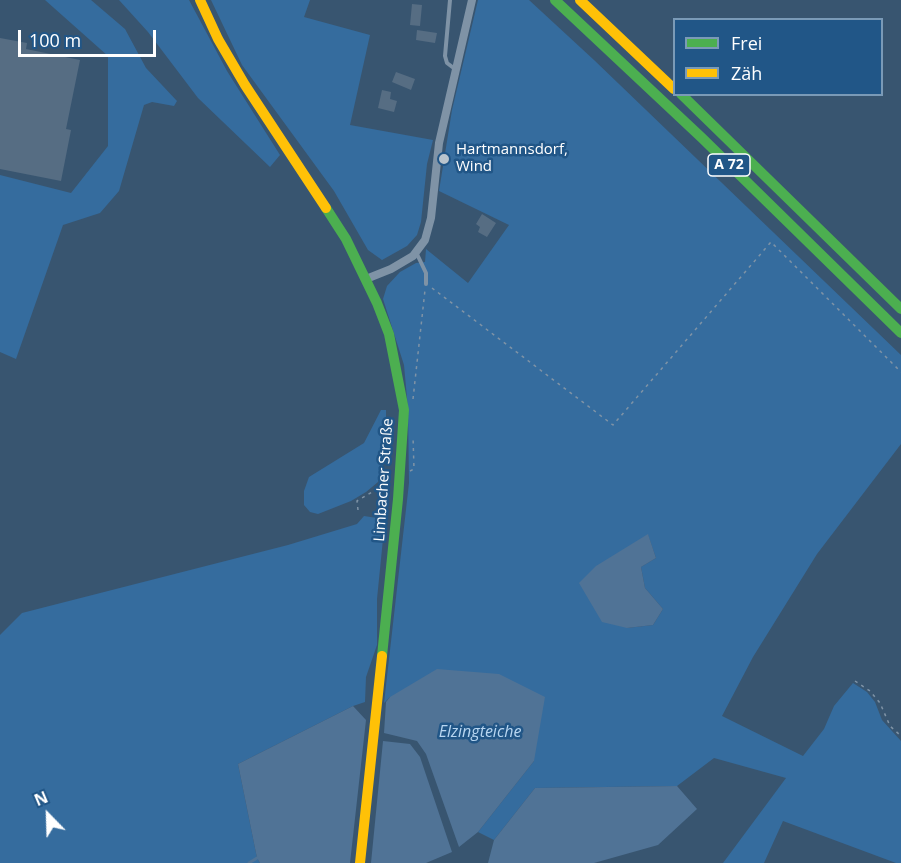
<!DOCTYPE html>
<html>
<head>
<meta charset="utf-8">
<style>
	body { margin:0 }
	#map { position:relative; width:901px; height:863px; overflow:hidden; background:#385570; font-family:"Open Sans",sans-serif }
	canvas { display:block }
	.legend { position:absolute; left:673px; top:18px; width:210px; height:78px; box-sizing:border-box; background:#215687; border:2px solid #7a9ab7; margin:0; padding:8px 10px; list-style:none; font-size:18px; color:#fff }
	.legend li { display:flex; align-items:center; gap:12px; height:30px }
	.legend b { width:30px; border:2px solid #7a9ab7 }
	.north { position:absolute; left:18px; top:785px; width:60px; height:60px; -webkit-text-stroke:4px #215687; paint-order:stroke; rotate:337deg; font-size:16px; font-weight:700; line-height:24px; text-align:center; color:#fff }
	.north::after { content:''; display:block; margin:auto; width:21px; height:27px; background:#fff; clip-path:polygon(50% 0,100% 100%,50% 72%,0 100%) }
	.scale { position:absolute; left:18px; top:30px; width:138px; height:27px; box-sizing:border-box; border:3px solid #fff; border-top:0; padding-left:8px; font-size:18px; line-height:21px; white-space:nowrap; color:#fff; -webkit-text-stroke:4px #215687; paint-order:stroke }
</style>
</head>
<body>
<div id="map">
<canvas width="901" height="863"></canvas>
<ul class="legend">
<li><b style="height:8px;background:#4caf50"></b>Frei</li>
<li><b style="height:8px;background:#ffc107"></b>Zäh</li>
</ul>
<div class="north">N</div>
<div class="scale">100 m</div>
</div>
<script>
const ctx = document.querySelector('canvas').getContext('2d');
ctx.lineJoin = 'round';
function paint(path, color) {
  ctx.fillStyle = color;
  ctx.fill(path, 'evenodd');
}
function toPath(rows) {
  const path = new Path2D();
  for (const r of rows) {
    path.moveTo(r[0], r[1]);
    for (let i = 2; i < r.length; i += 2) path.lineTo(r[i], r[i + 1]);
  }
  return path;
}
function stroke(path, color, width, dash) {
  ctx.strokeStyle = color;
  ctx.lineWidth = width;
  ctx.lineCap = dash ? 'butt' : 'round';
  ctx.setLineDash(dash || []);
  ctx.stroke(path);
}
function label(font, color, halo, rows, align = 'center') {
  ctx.font = font + ' "Open Sans",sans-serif';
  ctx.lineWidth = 5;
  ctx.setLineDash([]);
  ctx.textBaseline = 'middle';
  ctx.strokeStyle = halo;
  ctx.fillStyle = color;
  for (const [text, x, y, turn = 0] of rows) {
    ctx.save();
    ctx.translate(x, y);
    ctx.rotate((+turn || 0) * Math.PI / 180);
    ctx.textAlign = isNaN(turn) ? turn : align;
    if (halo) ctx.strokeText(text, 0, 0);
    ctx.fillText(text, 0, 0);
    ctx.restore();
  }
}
const green = toPath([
	[45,0,91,0,125,29,146,68,177,101,174,106,152,102,144,105,119,191,100,213,63,225,16,359,0,352,0,175,71,193,108,146,108,56],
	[119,0,189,0,227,71,280,155,270,167,198,98,148,32],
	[211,0,310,0,304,17,370,35,350,125,433,140,427,164,421,222,417,235,407,246,382,260,368,250,334,191,242,65],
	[478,0,529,0,594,60,901,355,901,444,817,554,753,657,722,716,803,756,824,729,834,706,853,683,867,692,875,702,882,720,901,741,901,863,896,863,783,821,764,863,723,863,786,778,714,758,677,786,535,788,494,840,478,832,534,761,390,697,384,703,409,483,408,409,404,365,383,299,387,286,400,272,416,263,425,262,426,249,468,283,509,225,439,191,452,110],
	[648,535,656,558,641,567,645,588,663,609,653,625,627,628],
	[381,410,386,410,386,427,383,465,378,482,366,492,351,501,318,514,310,512,304,505,304,491,309,477,364,443],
	[364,516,377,518,384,529,377,599,377,645,366,677,365,702,353,706,238,764,257,858,260,863,0,863,0,635,22,613,288,545,357,524]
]);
const water = toPath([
	[648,534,656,558,641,567,645,588,663,609,653,625,627,628,602,622,579,583,596,566],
	[437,669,499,674,545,697,534,761,478,832,459,847,426,754,417,741,384,733,386,702,390,697],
	[353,706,366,720,350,863,260,863,257,858,238,764],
	[383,741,410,744,420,757,452,852,426,863,371,863],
	[677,786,697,809,658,845,594,863,488,863,494,840,535,788]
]);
const stream = toPath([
	[249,863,257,858]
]);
const building = toPath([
	[412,4,422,5,420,26,410,25],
	[417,30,437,33,435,43,416,40],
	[0,38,27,43,26,49,80,60,66,129,71,130,61,181,0,169],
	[396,72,415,79,411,90,392,82],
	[382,90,391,92,390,99,397,101,394,112,378,108],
	[482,214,496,223,487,237,478,232,480,227,476,224]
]);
const path = toPath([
	[432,288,613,425,771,242,901,372],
	[413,399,425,290],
	[410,471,414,469,413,436],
	[358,510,357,501,377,489,384,474,386,472,390,472],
	[855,681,870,691,880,703,890,726,901,736]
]);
const lane = toPath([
	[450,0,445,56,447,63,455,69],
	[416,252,426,273,426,284]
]);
const street = toPath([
	[366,279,391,269,413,256,425,240,431,218,439,143,472,0]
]);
const fast = toPath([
	[555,0,702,138,901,333],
	[681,94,901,309],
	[326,208,346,239,377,303,389,334,404,410,398,499,382,656]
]);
const slow = toPath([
	[200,0,218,39,245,85,326,208],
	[580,0,674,89],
	[360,863,382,656]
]);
const markers = [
	[444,159,6,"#b9c4cd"]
];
const shields = [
	[729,165,42]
];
const shieldNames = [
	["A 72",729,165]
];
const poiNames = [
	["Hartmannsdorf,",456,150],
	["Wind",456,167]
];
const streetNames = [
	["Limbacher Straße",384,480,-86]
];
const waterNames = [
	["Elzingteiche",480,732]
];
paint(green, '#356c9e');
paint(water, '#507396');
stroke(stream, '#507396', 3);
paint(building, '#566d83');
stroke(path, '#7f93a6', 1.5, [3, 4.5]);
stroke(lane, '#7f93a6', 4);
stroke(street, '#7f93a6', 8);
stroke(fast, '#4caf50', 10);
stroke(slow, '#ffc107', 10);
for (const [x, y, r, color] of markers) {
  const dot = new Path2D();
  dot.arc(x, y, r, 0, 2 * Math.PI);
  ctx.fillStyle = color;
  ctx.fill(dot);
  stroke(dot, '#215687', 2);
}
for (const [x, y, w] of shields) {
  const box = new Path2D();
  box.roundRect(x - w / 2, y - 11, w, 22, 4.5);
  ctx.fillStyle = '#215687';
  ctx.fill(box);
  stroke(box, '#fff', 1.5);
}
label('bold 14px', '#fff', null, shieldNames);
label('15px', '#fff', '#215687', poiNames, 'left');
label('15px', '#fff', '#215687', streetNames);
label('italic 16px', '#b8d6f1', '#215687', waterNames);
</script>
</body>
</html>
